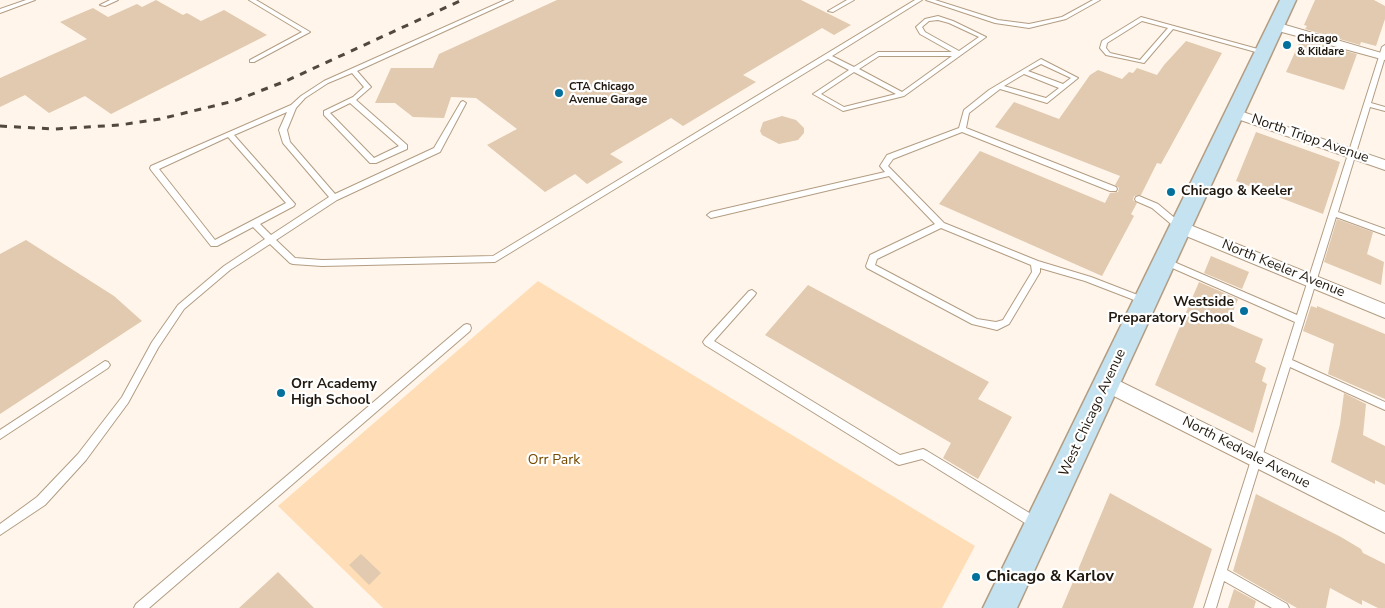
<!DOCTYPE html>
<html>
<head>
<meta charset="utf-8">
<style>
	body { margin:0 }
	canvas { display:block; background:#fff5ea }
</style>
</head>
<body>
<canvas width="1385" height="608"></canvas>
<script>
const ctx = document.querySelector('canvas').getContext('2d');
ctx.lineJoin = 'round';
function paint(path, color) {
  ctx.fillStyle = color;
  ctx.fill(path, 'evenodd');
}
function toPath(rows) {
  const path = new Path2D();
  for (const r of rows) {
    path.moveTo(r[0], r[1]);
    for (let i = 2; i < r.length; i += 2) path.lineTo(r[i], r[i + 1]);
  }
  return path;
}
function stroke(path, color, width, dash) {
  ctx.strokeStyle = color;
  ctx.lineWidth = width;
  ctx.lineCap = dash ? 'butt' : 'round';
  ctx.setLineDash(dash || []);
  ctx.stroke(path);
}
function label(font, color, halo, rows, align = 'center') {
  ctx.font = font + ' "Nunito Sans",sans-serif';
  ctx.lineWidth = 4.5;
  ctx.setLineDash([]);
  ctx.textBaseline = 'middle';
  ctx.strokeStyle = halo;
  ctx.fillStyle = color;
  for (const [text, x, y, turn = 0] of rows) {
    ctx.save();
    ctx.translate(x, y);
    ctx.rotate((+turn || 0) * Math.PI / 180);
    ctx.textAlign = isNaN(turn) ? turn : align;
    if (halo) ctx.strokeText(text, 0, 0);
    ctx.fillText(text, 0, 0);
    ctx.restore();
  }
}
const green = toPath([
	[538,281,975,546,942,608,383,608,278,506]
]);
const building = toPath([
	[156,0,183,15,187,13,201,21,224,10,267,35,111,114,85,96,49,113,25,95,0,107,0,78,87,39,60,22,93,8,108,17,137,4,142,7],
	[557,0,801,0,851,25,834,35,822,28,743,75,756,82,683,126,671,118,610,154,623,162,587,184,575,174,545,192,487,145,517,129,476,98,451,97,444,118,413,117,395,103,375,103,391,68,433,68,439,54],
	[1315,0,1374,0,1385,6,1385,19,1376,46,1361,42,1360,45,1305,29,1307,26,1304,25],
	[1301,39,1357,54,1344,90,1286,72],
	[1186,41,1222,53,1161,164,1157,163,1141,195,1134,196,1133,200,1137,203,1131,214,1134,216,1102,276,939,204,980,151,1105,203,1110,193,1118,192,1119,188,1115,185,1120,176,995,127,1014,102,1059,119,1090,75,1098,70,1122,79,1129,72,1133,73,1137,68,1157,75,1164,65],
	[782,116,796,120,804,128,804,133,798,140,779,144,762,135,760,131,763,122],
	[1256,132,1340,162,1323,214,1236,181],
	[1337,219,1373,232,1367,254,1384,262,1381,285,1324,262],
	[26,240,114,296,142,321,0,414,0,254],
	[1211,256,1249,272,1242,289,1204,273],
	[1199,282,1238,299,1228,324,1263,339,1255,362,1266,368,1262,381,1267,384,1253,433,1155,385],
	[808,285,989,382,978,399,1012,417,978,479,943,458,951,443,765,335],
	[1311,306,1317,308,1317,306,1385,334,1385,399,1328,374,1334,344,1303,331],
	[1344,393,1366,404,1363,435,1385,446,1385,485,1375,480,1375,484,1331,462,1340,424],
	[1110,493,1212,549,1193,608,1062,608],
	[1256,494,1341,537,1361,549,1363,553,1385,564,1385,608,1378,608,1362,600,1362,605,1330,588,1326,608,1297,608,1233,571],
	[361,554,381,573,369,585,349,565],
	[278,572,314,608,239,608],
	[1234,589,1256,601,1254,608,1228,608]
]);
const service = toPath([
	[26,0,35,0,0,13,0,9,26,0],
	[110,0,118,0,105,6,100,5,110,0],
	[249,0,256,0,310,32,254,62,250,62,250,60,302,32,249,0],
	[505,0,513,0,357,71,371,87,356,100,407,145,407,149,376,163,370,163,324,115,324,111,353,97,364,87,352,73,328,83,305,98,296,108,287,130,290,142,335,194,434,148,461,102,463,101,466,103,440,152,337,200,276,240,295,258,322,260,493,256,915,0,922,0,832,56,854,67,878,52,952,52,920,34,916,27,925,19,938,16,953,21,986,37,904,96,843,111,813,94,849,70,828,59,495,262,322,266,293,264,290,263,270,244,230,270,184,309,158,348,128,403,86,460,45,505,0,535,0,524,37,497,78,454,122,397,152,342,178,305,224,266,265,239,253,227,217,246,211,246,151,170,150,168,151,166,291,105,301,96,324,81,505,0],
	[938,20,949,23,979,37,959,51,925,32,922,27,929,21,938,20],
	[879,56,952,56,902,92,859,69,879,56],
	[854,72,896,94,844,107,821,94,854,72],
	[350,103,399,146,374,158,330,113,350,103],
	[287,112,279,130,283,143,329,197,271,235,260,224,294,206,295,204,234,135,287,112],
	[228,137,286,203,215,240,159,169,228,137],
	[847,0,854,0,833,12,828,11,847,0],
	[926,0,935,0,998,20,1029,24,1062,17,1093,0,1100,0,1066,19,1029,28,995,23,926,0],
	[1141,17,1265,51,1266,52,1263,54,1173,29,1144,63,1106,55,1100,48,1102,41,1141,17],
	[1142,21,1168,28,1140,60,1110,53,1106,48,1107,43,1142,21],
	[1385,45,1385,57,1371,103,1385,107,1385,111,1370,107,1338,212,1385,229,1385,235,1336,217,1292,360,1385,402,1385,410,1290,367,1227,570,1287,604,1289,608,1272,608,1224,581,1216,608,1204,608,1295,322,1161,263,1160,261,1161,259,1167,259,1297,315,1382,47,1385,45],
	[1041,59,1078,78,1047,103,1000,89,969,113,966,128,1116,187,1117,189,1116,191,1110,191,962,132,893,159,888,166,944,223,1038,261,1091,277,1148,299,1149,301,1148,303,1142,303,1085,281,1040,268,1040,272,1009,324,997,330,972,324,867,268,866,266,870,255,935,224,889,176,711,218,707,215,711,212,885,172,880,166,887,155,959,128,964,110,989,90,1041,59],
	[1041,64,1071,78,1063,84,1028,71,1041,64],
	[1024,74,1059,88,1046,98,1004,86,1024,74],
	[941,228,1031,265,1032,272,1003,320,996,322,977,319,875,265,877,259,941,228],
	[1139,196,1158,204,1183,225,1184,227,1183,229,1177,229,1152,208,1136,201,1135,199,1136,197,1139,196],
	[752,290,756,293,755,295,714,341,900,455,923,449,927,451,1041,520,1042,524,1041,528,1037,529,1033,528,922,459,899,465,895,463,705,345,703,342,705,339,749,291,752,290],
	[467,324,470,325,471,328,470,331,149,608,134,608,136,604,464,325,467,324],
	[105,361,108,362,110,365,108,368,0,439,0,430,105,361]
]);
const minor = toPath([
	[1275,22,1385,54,1385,60,1271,29,1269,26,1275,22],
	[1234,109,1385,160,1385,170,1229,116,1227,113,1229,110,1234,109],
	[1180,221,1385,304,1385,318,1174,231,1172,227,1174,223,1180,221],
	[1107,375,1385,512,1385,533,1100,389,1098,383,1100,377,1107,375]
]);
const secondary = toPath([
	[1280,0,1296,0,1017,608,983,608,1280,0]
]);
const rail = toPath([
	[0,126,54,129,120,125,160,119,234,101,286,81,462,0]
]);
const markers = [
	[1287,45,5,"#04709c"],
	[559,93,5,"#04709c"],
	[1171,192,5,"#04709c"],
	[1244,311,5,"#04709c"],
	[281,393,5,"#04709c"],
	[976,577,5,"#04709c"]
];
const farPoinames = [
	["Chicago",1297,39],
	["& Kildare",1297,52],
	["CTA Chicago",569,87],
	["Avenue Garage",569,100]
];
const streetNames = [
	["North Tripp Avenue",1310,139,19],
	["North Keeler Avenue",1283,269,22],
	["West Chicago Avenue",1093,413,-65],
	["North Kedvale Avenue",1246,453,27]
];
const poiNames = [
	["Chicago & Keeler",1181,192],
	["Westside",1234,303,"right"],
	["Preparatory School",1234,319,"right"],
	["Orr Academy",291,385],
	["High School",291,401]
];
const parkNames = [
	["Orr Park",554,461]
];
const nearPoinames = [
	["Chicago & Karlov",986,577]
];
paint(green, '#ffdeb7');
paint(building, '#e1caaf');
stroke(service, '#b39d83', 2);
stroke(minor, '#b39d83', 2);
stroke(secondary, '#b39d83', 3);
paint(service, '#fff');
paint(minor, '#fff');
paint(secondary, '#c5e2f1');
stroke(rail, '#51483e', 3, [7, 7]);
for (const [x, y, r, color] of markers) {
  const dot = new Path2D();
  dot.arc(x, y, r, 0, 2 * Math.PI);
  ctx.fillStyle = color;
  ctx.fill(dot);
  stroke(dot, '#fff', 2);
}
label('bold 11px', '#21190f', '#fff', farPoinames, 'left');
label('14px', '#21190f', '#fff', streetNames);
label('bold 14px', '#21190f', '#fff', poiNames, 'left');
label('14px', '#754b01', '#fff', parkNames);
label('bold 16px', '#21190f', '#fff', nearPoinames, 'left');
</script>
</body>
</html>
